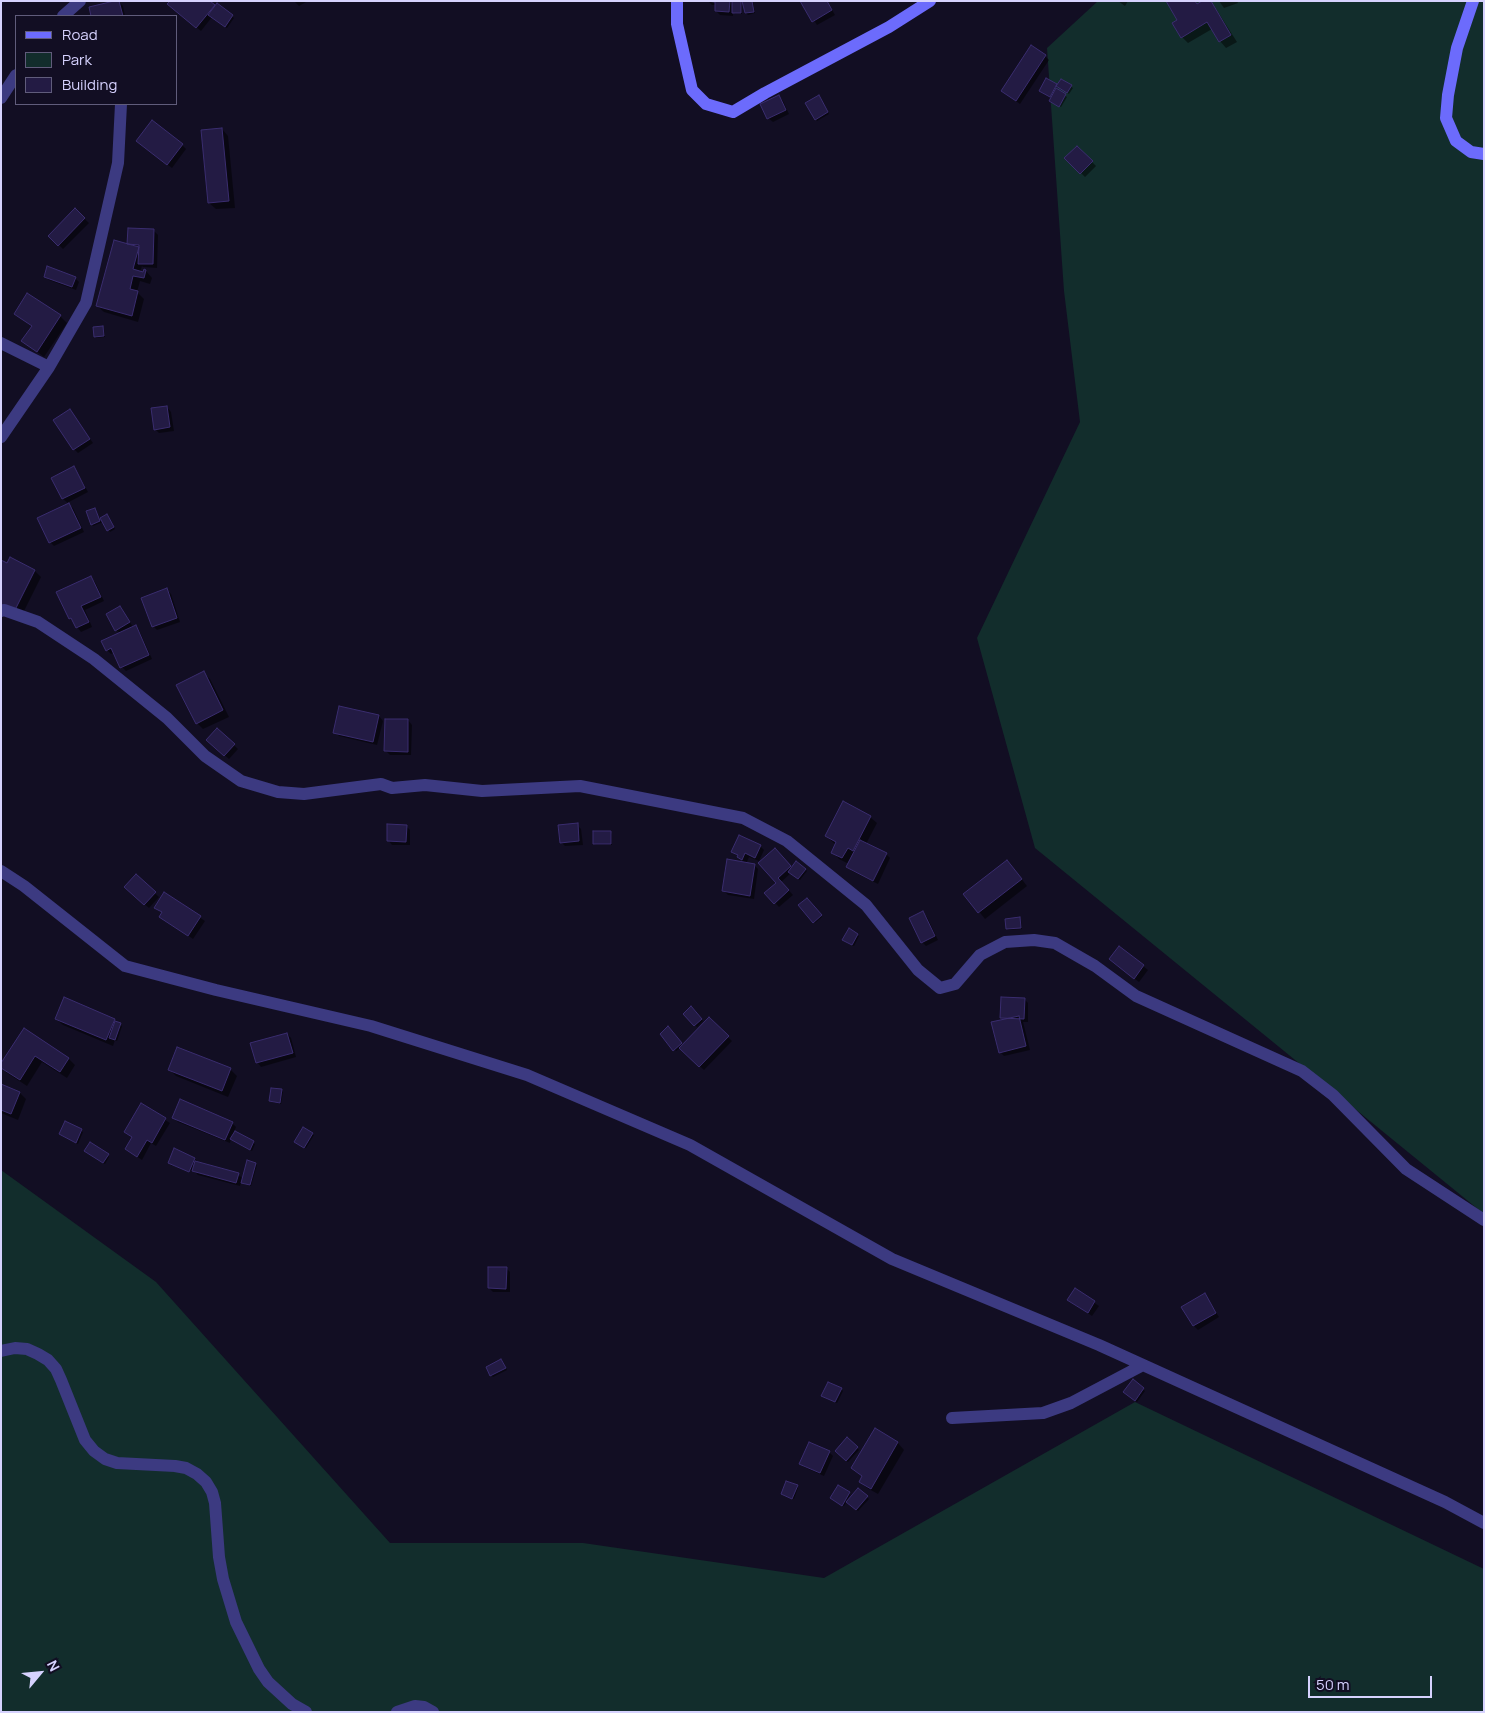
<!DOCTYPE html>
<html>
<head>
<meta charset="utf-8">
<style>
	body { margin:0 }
	#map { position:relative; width:1485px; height:1713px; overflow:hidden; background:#120e23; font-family:Manrope,sans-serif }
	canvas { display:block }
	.frame { position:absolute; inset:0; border:2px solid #d6d2fe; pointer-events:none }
	.legend { position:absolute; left:15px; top:15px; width:162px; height:90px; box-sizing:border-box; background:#120e23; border:1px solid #605c7b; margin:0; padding:6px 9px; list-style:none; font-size:15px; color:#d6d2fe }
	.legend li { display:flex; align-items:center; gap:10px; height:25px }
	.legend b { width:25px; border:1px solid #605c7b }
	.north { position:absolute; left:15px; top:1648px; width:50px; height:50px; -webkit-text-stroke:4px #120e23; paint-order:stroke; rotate:62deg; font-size:14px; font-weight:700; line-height:20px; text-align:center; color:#d6d2fe }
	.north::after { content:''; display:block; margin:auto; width:18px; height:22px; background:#d6d2fe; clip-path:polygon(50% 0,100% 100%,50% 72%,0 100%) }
	.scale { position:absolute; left:1308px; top:1676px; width:124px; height:22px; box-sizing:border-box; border:2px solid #d6d2fe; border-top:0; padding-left:6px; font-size:15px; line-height:18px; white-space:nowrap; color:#d6d2fe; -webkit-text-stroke:4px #120e23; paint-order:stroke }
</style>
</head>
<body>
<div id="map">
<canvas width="1485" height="1713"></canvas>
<div class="frame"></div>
<ul class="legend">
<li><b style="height:6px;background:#6c6bfc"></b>Road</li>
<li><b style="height:14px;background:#122d2c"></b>Park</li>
<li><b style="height:14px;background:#231b44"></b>Building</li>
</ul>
<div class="north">N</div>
<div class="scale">50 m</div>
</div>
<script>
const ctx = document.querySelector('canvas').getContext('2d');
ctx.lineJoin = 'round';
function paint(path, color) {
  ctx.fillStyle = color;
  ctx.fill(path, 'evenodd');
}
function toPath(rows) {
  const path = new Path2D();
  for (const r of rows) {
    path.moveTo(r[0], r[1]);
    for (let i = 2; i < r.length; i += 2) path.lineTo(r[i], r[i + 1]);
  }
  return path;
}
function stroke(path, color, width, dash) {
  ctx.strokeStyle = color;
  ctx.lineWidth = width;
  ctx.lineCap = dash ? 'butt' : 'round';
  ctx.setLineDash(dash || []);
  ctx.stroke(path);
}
const green = toPath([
	[1098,1,1484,1,1484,1214,1035,848,977,638,1080,422,1064,291,1047,48],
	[1,1170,156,1282,390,1543,583,1543,824,1578,1135,1402,1484,1569,1484,1712,1,1712]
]);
const shadow = toPath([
	[208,1,215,8,217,5,234,18,227,28,212,17,201,31,173,8],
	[294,1,308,1,299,6],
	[708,1,741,1,742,3,742,14,735,14,733,12,733,16,720,15,716,11,716,5,712,5],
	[744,1,753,1,755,13,748,15,746,13],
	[802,1,827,1,835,15,817,25],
	[1118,1,1128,1,1125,6],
	[1168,1,1196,1,1198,5,1204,1,1211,1,1237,42,1226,48,1220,41,1212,29,1188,43,1182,37,1179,21],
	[1219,1,1237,1,1238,3,1224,8],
	[119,2,123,6,125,16,92,16,90,8],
	[1045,56,1049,60,1020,104,1002,91],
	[1047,80,1057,87,1061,80,1073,88,1069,94,1058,87,1056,90,1067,97,1061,107,1051,101,1052,98,1041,91],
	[779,97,783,101,789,114,773,122,768,118],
	[820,98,829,114,817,121,816,119],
	[222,129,228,136,235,208,216,209,209,203],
	[142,145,182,145,186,149,172,168],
	[1077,147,1096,166,1085,177,1066,158],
	[75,210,89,223,63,249,50,236],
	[129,230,154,231,158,235,157,268,143,267,142,266,140,272,144,273,146,271,152,278,150,284,140,281,137,292,144,299,138,322,104,312,97,306,128,245],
	[45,276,75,278,79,282,76,290,49,280],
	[28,295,60,316,67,323,44,357,23,341,32,327,16,314],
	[102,327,104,329,105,337,96,338,95,336],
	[167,407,171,412,174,431,159,433,155,429],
	[70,411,93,443,78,453,74,449],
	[73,468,77,472,88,492,67,503,73,508,84,532,54,546,50,542,69,504,63,499,53,478],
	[95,509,100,519,106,515,115,529,110,532,103,522,93,526,92,524],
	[1,558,5,563,35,571,41,577,21,617,1,607],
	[91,578,95,582,104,601,85,610,92,627,81,632,70,618],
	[167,590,171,594,180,622,157,630,153,626],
	[120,607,133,627,135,626,139,630,152,659,126,671,122,667,115,652,111,654,107,650,120,633,116,630],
	[204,673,210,679,229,717,203,729,197,723],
	[379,716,383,721,377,745,339,736,335,732],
	[408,720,412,725,411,755,390,755,386,751],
	[217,729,238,749,229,759,212,744],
	[870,817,877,823,866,844,886,854,890,858,878,884,852,871,848,867,849,864,839,859,833,852,836,845,826,836],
	[577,825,581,829,583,845,565,846,561,842],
	[406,826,410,830,410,845,392,845,388,840],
	[610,832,612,834,612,845,596,845,594,844],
	[760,846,764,850,759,861,749,857,746,864,754,865,758,869,754,899,728,895,724,891,745,863,733,851],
	[775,850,792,869,805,869,807,871,800,880,791,873,781,882,793,895,779,907,766,893,778,883],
	[1013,868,1027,886,985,919,965,894],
	[136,876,159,897,149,908,130,891],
	[165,894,205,921,193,939,161,917,163,913,156,907],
	[807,899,822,917,815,923,800,906],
	[923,913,927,917,938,940,926,946,922,942],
	[1019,919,1021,920,1022,929,1009,930,1007,929],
	[857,935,859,936,854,946,846,942],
	[1120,948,1148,970,1139,982,1114,963],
	[1024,999,1028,1003,1028,1022,1023,1022,1030,1050,1004,1056,1000,1052,1005,1020,1001,1017],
	[691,1008,703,1021,697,1027,684,1014],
	[56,1019,115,1020,122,1026,117,1041,115,1040,113,1046,63,1025],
	[709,1019,732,1041,704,1070,680,1048,676,1051,661,1034,668,1028,683,1046],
	[24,1030,69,1059,75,1065,67,1078,42,1062,27,1086,7,1073,1,1067],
	[287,1034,291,1038,296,1057,261,1067,257,1062],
	[169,1069,230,1069,237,1076,228,1097,176,1076],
	[1,1086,20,1093,26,1099,18,1120,1,1113],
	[281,1090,283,1092,281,1104,272,1102,270,1101],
	[141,1105,170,1123,156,1146,151,1143,142,1160,126,1149,133,1138,125,1132],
	[174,1118,232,1123,236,1127,234,1132,255,1144,252,1151,231,1138,230,1143,178,1122],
	[66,1122,83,1132,78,1144,60,1134],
	[312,1134,314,1135,306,1148,297,1143],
	[87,1153,108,1155,109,1157,105,1164],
	[195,1159,199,1163,238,1174,243,1179,255,1164,257,1165,251,1186,244,1184,241,1182,240,1186,198,1175,195,1172,172,1163,172,1166,169,1162],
	[506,1268,510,1272,510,1292,493,1292,489,1288],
	[1075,1290,1099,1306,1092,1316,1069,1300],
	[1205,1295,1219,1317,1198,1330,1194,1326],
	[503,1362,507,1370,493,1377,491,1375],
	[1133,1381,1145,1391,1137,1402,1126,1394],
	[841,1389,843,1391,837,1403,823,1396],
	[875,1430,898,1443,904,1450,878,1494,867,1488,860,1482,863,1477,852,1468],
	[848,1439,859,1450,848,1462,836,1451],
	[829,1452,833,1456,824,1476,804,1467,800,1463],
	[797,1486,798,1488,794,1499,782,1494],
	[859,1490,869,1499,858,1511,848,1502],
	[849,1493,850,1495,844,1506,833,1500]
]);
const building = toPath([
	[114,1,119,1,123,16,91,16,89,7,114,1],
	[170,1,210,1,215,5,196,28,167,4,170,1],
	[707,1,730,1,729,12,715,11,715,2,707,1],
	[732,1,741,1,741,13,732,13,732,1],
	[742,1,752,1,754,12,745,13,742,1],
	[800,1,827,1,832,10,812,22,800,1],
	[1166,1,1195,1,1197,4,1202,1,1211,1,1231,35,1219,42,1207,22,1181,38,1172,23,1177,20,1166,1],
	[217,3,233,15,225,27,208,15,217,3],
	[1031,45,1046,55,1016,101,1001,91,1031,45],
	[1046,78,1057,84,1050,97,1039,91,1046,78],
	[1061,79,1072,85,1067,93,1056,86,1061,79],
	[1056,88,1066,94,1059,107,1049,101,1056,88],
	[779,95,786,110,767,119,760,104,779,95],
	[819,95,828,112,815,120,805,103,819,95],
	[152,120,183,144,167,165,136,141,152,120],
	[222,128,229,201,208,203,201,130,222,128],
	[1077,146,1093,161,1080,174,1064,158,1077,146],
	[75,208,85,218,58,246,48,236,75,208],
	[128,228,154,229,153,264,138,264,139,245,127,244,128,228],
	[114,240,139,247,133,269,143,272,144,269,146,270,144,278,133,276,130,289,138,291,132,316,96,306,114,240],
	[47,266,76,277,72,287,44,277,47,266],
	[27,293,61,315,37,352,21,341,32,326,14,314,27,293],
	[103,326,104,336,94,337,93,327,103,326],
	[167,406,170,427,154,430,151,408,167,406],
	[70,409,90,439,73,450,53,420,70,409],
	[74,466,85,488,62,499,51,478,74,466],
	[69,503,81,528,49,543,37,518,69,503],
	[95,508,100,521,91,525,86,511,95,508],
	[107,514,114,527,107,531,100,518,107,514],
	[10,557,35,570,14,612,1,605,1,560,7,563,10,557],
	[91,576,101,597,81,606,89,622,76,628,71,618,69,619,56,592,91,576],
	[167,588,177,618,152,627,141,598,167,588],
	[120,606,130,622,115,631,106,614,120,606],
	[136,625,149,655,120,668,111,648,106,651,101,641,136,625],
	[204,671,223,710,196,724,176,685,204,671],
	[339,706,379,715,373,742,333,733,339,706],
	[385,719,408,719,408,752,384,751,385,719],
	[217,728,235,744,224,756,206,740,217,728],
	[843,801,871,816,853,851,848,848,842,858,831,853,836,842,825,836,843,801],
	[578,823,579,841,560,843,558,825,578,823],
	[387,824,407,825,406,842,387,841,387,824],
	[593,831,611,831,611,844,593,844,593,831],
	[739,835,761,845,755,858,745,853,742,860,737,857,738,855,731,852,739,835],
	[860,840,887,853,873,881,846,867,860,840],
	[775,848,791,866,778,878,789,890,774,904,764,893,776,883,758,863,775,848],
	[727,859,755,864,750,896,722,891,727,859],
	[1007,860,1022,879,978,913,963,894,1007,860],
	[796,861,806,869,798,879,788,872,796,861],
	[136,874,156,892,144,905,124,887,136,874],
	[164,892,201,916,188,936,159,917,162,912,154,908,164,892],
	[807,898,822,915,813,923,798,905,807,898],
	[923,911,935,936,921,943,909,918,923,911],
	[1020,917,1021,928,1006,929,1005,919,1020,917],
	[849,928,858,934,852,945,842,940,849,928],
	[1119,946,1144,965,1134,979,1109,959,1119,946],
	[64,997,115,1019,106,1040,55,1019,64,997],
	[1001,997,1025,998,1024,1019,1000,1018,1001,997],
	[691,1006,702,1019,694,1026,683,1014,691,1006],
	[1019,1016,1026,1046,999,1053,991,1022,1019,1016],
	[709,1017,729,1036,699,1067,679,1048,709,1017],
	[115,1021,121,1023,115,1040,109,1038,115,1021],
	[668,1026,682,1043,673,1051,660,1034,668,1026],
	[24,1028,69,1058,60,1072,35,1056,20,1080,1,1068,1,1063,24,1028],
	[287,1033,293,1053,256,1063,250,1043,287,1033],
	[177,1047,231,1068,222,1091,168,1070,177,1047],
	[1,1084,20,1092,11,1114,1,1110,1,1084],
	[271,1088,282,1089,280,1103,269,1101,271,1088],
	[180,1099,233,1122,225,1140,172,1118,180,1099],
	[141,1103,166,1118,152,1143,147,1140,137,1157,125,1149,132,1137,124,1132,141,1103],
	[65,1121,82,1129,76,1143,59,1134,65,1121],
	[303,1127,313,1133,304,1148,294,1142,303,1127],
	[235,1131,254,1141,250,1150,230,1139,235,1131],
	[90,1142,109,1154,103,1163,84,1151,90,1142],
	[174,1148,195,1158,189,1172,168,1163,174,1148],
	[247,1160,256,1163,250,1185,241,1183,247,1160],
	[195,1161,239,1173,236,1183,192,1171,195,1161],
	[488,1267,507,1267,506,1289,488,1288,488,1267],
	[1075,1288,1095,1301,1088,1313,1067,1300,1075,1288],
	[1205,1293,1216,1313,1193,1326,1181,1307,1205,1293],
	[501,1359,506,1368,490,1376,486,1367,501,1359],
	[1133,1379,1144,1388,1135,1401,1123,1392,1133,1379],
	[828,1382,842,1388,835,1402,821,1396,828,1382],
	[875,1428,898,1442,871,1489,859,1482,862,1476,851,1468,875,1428],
	[847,1437,858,1447,846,1461,835,1451,847,1437],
	[809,1442,830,1451,820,1473,799,1464,809,1442],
	[786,1481,798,1485,792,1499,781,1494,786,1481],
	[838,1485,850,1492,842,1506,830,1498,838,1485],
	[858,1488,868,1496,856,1510,846,1502,858,1488]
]);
const street = toPath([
	[63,16,80,1],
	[1,98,16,75],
	[1,343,49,367],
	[1,437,49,367,86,303,118,163,121,104],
	[1,611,4,610,38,622,94,659,167,718,205,756,241,781,278,792,304,794,381,784,392,788,425,785,482,791,580,786,743,818,787,841,866,905,918,970,940,988,955,984,980,955,1005,942,1034,940,1055,943,1095,966,1136,996,1302,1071,1333,1095,1406,1169,1484,1220],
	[1,871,24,886,125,966,216,990,371,1026,527,1075,690,1145,892,1259,1099,1345,1445,1502,1484,1523],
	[1,1351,15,1348,27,1349,38,1354,48,1360,56,1369,61,1380,85,1440,94,1451,105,1459,117,1463,175,1466,186,1468,197,1474,206,1482,212,1492,215,1503,219,1557,223,1579,236,1622,259,1669,268,1682,292,1704,306,1712],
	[952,1418,1043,1413,1071,1403,1143,1365],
	[397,1712,415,1706,424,1707,433,1712]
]);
const secondary = toPath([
	[677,1,677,24,692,90,706,104,733,112,765,93,889,27,930,1],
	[1473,1,1457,48,1448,95,1446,118,1456,141,1471,152,1484,154]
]);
paint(green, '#122d2c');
paint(shadow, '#0007');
paint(building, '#231b44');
stroke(building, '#3a2d6f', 1);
stroke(street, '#3c3a81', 12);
stroke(secondary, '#6c6bfc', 12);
</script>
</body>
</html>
